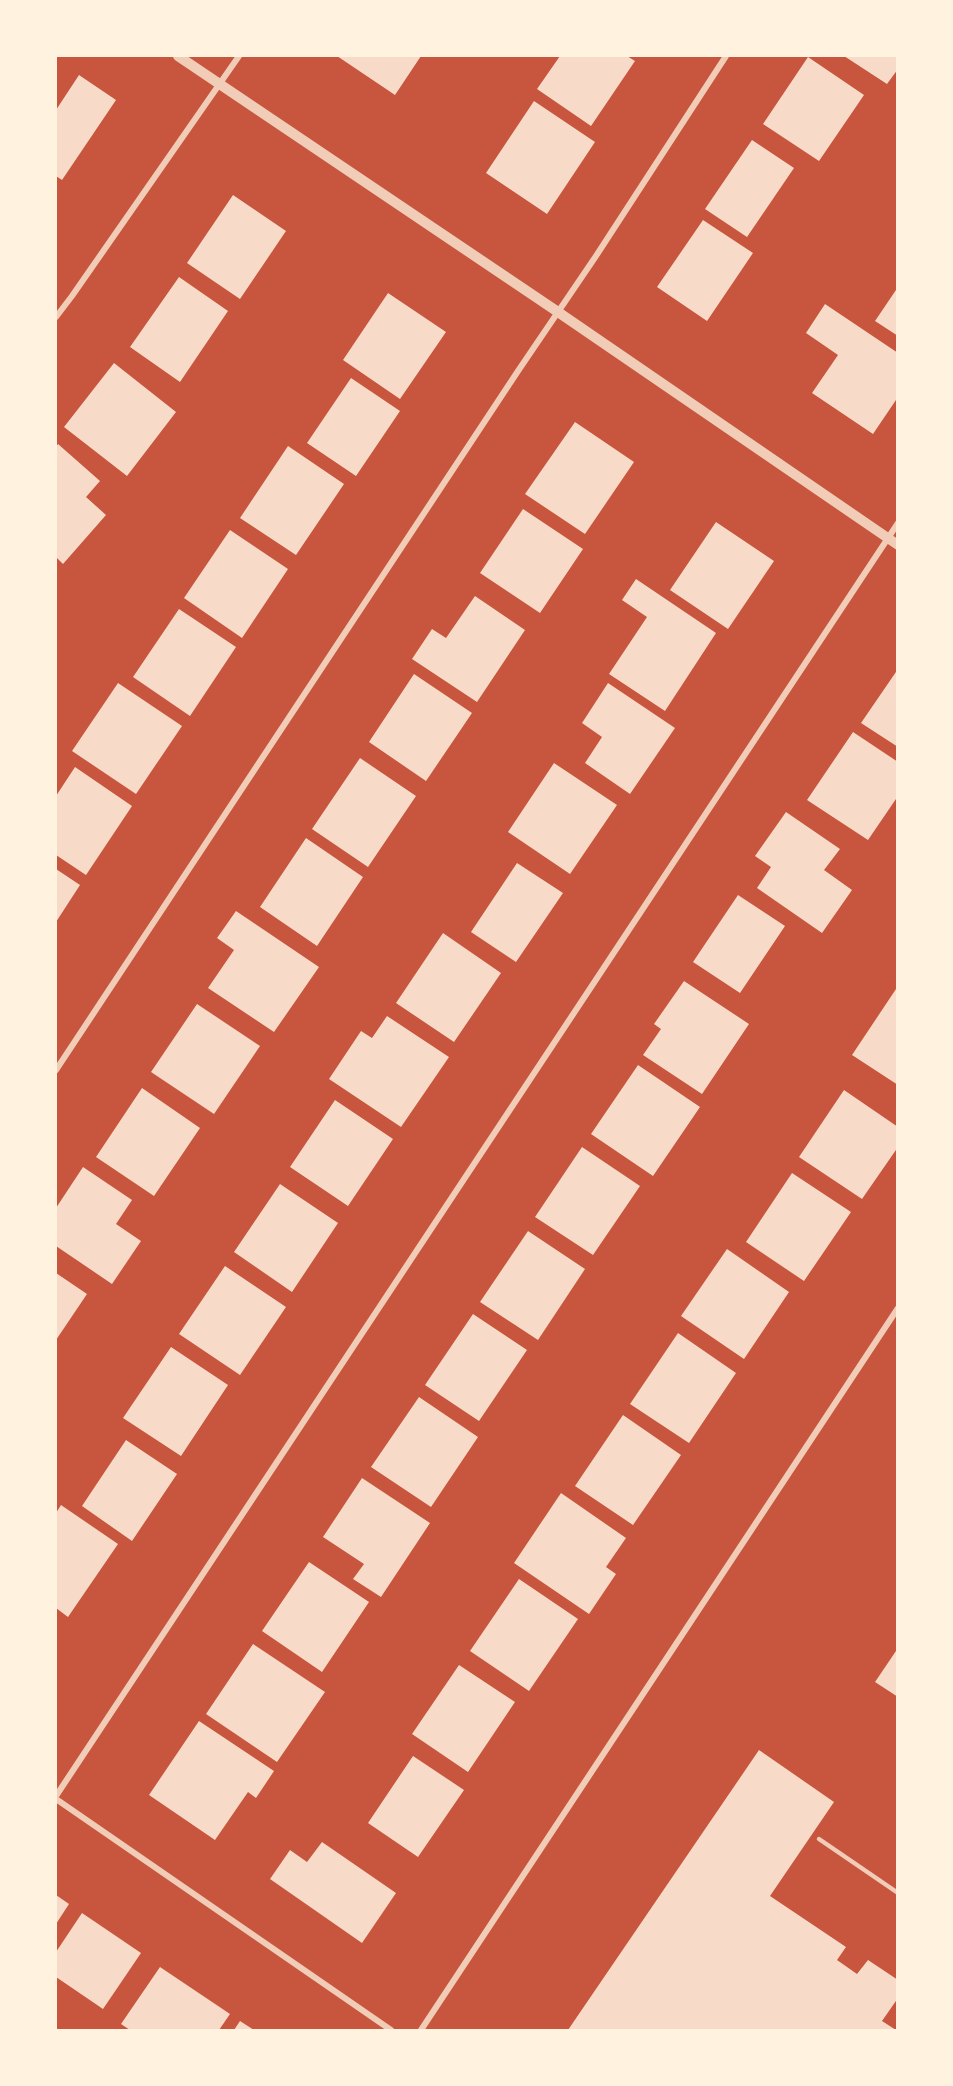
<!DOCTYPE html>
<html>
<head>
<meta charset="utf-8">
<style>
	body { margin:0 }
	#map { position:relative; width:953px; height:2086px; overflow:hidden; background:#c8553d; font-family:Raleway,sans-serif }
	canvas { display:block }
	.frame { position:absolute; inset:0; border:57px solid #fff3e0; pointer-events:none }
</style>
</head>
<body>
<div id="map">
<canvas width="953" height="2086"></canvas>
<div class="frame"></div>
</div>
<script>
const ctx = document.querySelector('canvas').getContext('2d');
ctx.lineJoin = 'round';
function paint(path, color) {
  ctx.fillStyle = color;
  ctx.fill(path, 'evenodd');
}
function toPath(rows) {
  const path = new Path2D();
  for (const r of rows) {
    path.moveTo(r[0], r[1]);
    for (let i = 2; i < r.length; i += 2) path.lineTo(r[i], r[i + 1]);
  }
  return path;
}
function stroke(path, color, width, dash) {
  ctx.strokeStyle = color;
  ctx.lineWidth = width;
  ctx.lineCap = dash ? 'butt' : 'round';
  ctx.setLineDash(dash || []);
  ctx.stroke(path);
}
const building = toPath([
	[337,56,421,56,395,95],
	[560,56,627,56,635,61,591,126,537,89],
	[844,56,898,56,898,69,887,84],
	[808,57,864,95,819,161,763,124],
	[79,75,116,100,62,180,56,176,56,110],
	[534,101,595,142,547,214,486,173],
	[752,140,794,168,747,237,705,209],
	[233,195,286,231,240,299,187,263],
	[703,220,753,253,707,321,657,287],
	[179,277,228,311,180,382,130,347],
	[898,287,898,336,875,321],
	[388,293,446,332,400,399,343,360],
	[825,304,898,353,898,397,873,434,812,393,838,355,806,333],
	[114,363,176,412,127,476,64,427],
	[351,378,400,411,356,476,307,443],
	[575,422,634,462,585,534,525,494],
	[58,444,100,481,86,497,106,515,63,564,56,557,56,447],
	[288,446,344,484,296,555,240,518],
	[523,509,583,549,540,613,480,573],
	[716,522,774,561,728,629,670,590],
	[230,530,288,569,242,638,184,598],
	[636,579,716,633,665,711,609,674,647,617,622,600],
	[475,596,525,630,477,702,412,659,432,629,446,638],
	[179,609,236,647,190,716,133,677],
	[898,669,898,747,861,723],
	[414,674,472,713,426,781,369,742],
	[118,683,182,726,136,794,72,751],
	[608,683,675,728,630,794,585,763,602,737,582,723],
	[853,732,898,762,898,796,868,840,807,800],
	[360,758,416,796,368,867,312,829],
	[554,763,617,805,570,874,508,832],
	[75,767,132,806,86,875,56,855,56,796],
	[786,812,840,849,824,870,852,890,822,933,757,888,771,867,755,856],
	[306,838,363,877,317,946,260,907],
	[517,863,563,893,516,962,471,932],
	[56,869,80,885,56,922],
	[738,895,785,926,740,993,693,962],
	[236,911,319,967,274,1032,208,988,234,950,217,938],
	[443,933,501,973,454,1042,396,1003],
	[684,981,749,1024,702,1094,643,1055,661,1029,654,1024],
	[898,986,898,1085,852,1055],
	[197,1004,260,1046,214,1114,151,1072],
	[387,1016,449,1057,401,1127,329,1079,361,1031,372,1038],
	[638,1065,700,1107,653,1176,591,1134],
	[142,1088,200,1128,154,1196,96,1157],
	[844,1090,898,1127,898,1147,862,1199,799,1157],
	[335,1100,393,1139,348,1206,290,1167],
	[582,1147,640,1186,593,1255,535,1217],
	[83,1167,132,1200,116,1224,141,1241,112,1284,56,1246,56,1208],
	[792,1173,851,1212,804,1281,746,1242],
	[280,1184,338,1223,292,1292,234,1252],
	[528,1231,585,1269,538,1340,480,1302],
	[727,1249,789,1292,744,1359,681,1316],
	[225,1266,286,1307,240,1375,179,1334],
	[56,1273,87,1294,56,1340],
	[473,1314,527,1350,479,1421,425,1385],
	[678,1333,736,1373,689,1443,630,1404],
	[171,1347,228,1385,181,1456,123,1418],
	[419,1397,478,1437,431,1507,371,1467],
	[623,1415,681,1455,633,1525,575,1486],
	[126,1440,177,1474,132,1541,82,1506],
	[362,1478,430,1523,381,1597,353,1579,364,1564,323,1537],
	[561,1493,626,1538,606,1567,616,1574,589,1614,514,1563],
	[61,1505,118,1544,68,1617,56,1608,56,1513],
	[309,1562,369,1602,322,1672,262,1631],
	[519,1579,578,1619,529,1691,470,1651],
	[253,1644,325,1692,277,1762,206,1714],
	[898,1648,898,1697,875,1682],
	[459,1665,515,1702,468,1772,412,1734],
	[199,1721,274,1771,256,1798,248,1792,215,1840,149,1795],
	[759,1750,834,1802,770,1896,846,1947,837,1960,857,1974,868,1960,898,1980,898,1998,882,2021,896,2030,568,2030],
	[413,1756,464,1790,418,1857,368,1823],
	[322,1842,396,1893,362,1943,270,1879,290,1850,307,1862],
	[56,1895,69,1904,56,1924],
	[82,1913,141,1953,103,2009,56,1977,56,1952],
	[160,1967,230,2014,219,2030,130,2030,121,2024],
	[240,2021,254,2030,234,2030]
]);
const service = toPath([
	[819,1839,898,1893]
]);
const minor = toPath([
	[56,317,72,296,239,56],
	[56,1070,518,371,596,256,726,56],
	[56,1796,898,523],
	[56,1799,391,2030],
	[421,2030,898,1308]
]);
const tertiary = toPath([
	[178,56,558,312,898,545]
]);
paint(building, '#f7dbc8');
stroke(service, '#f1ccb7', 4.5);
stroke(minor, '#f1ccb7', 6);
stroke(tertiary, '#f1ccb7', 10);
</script>
</body>
</html>
